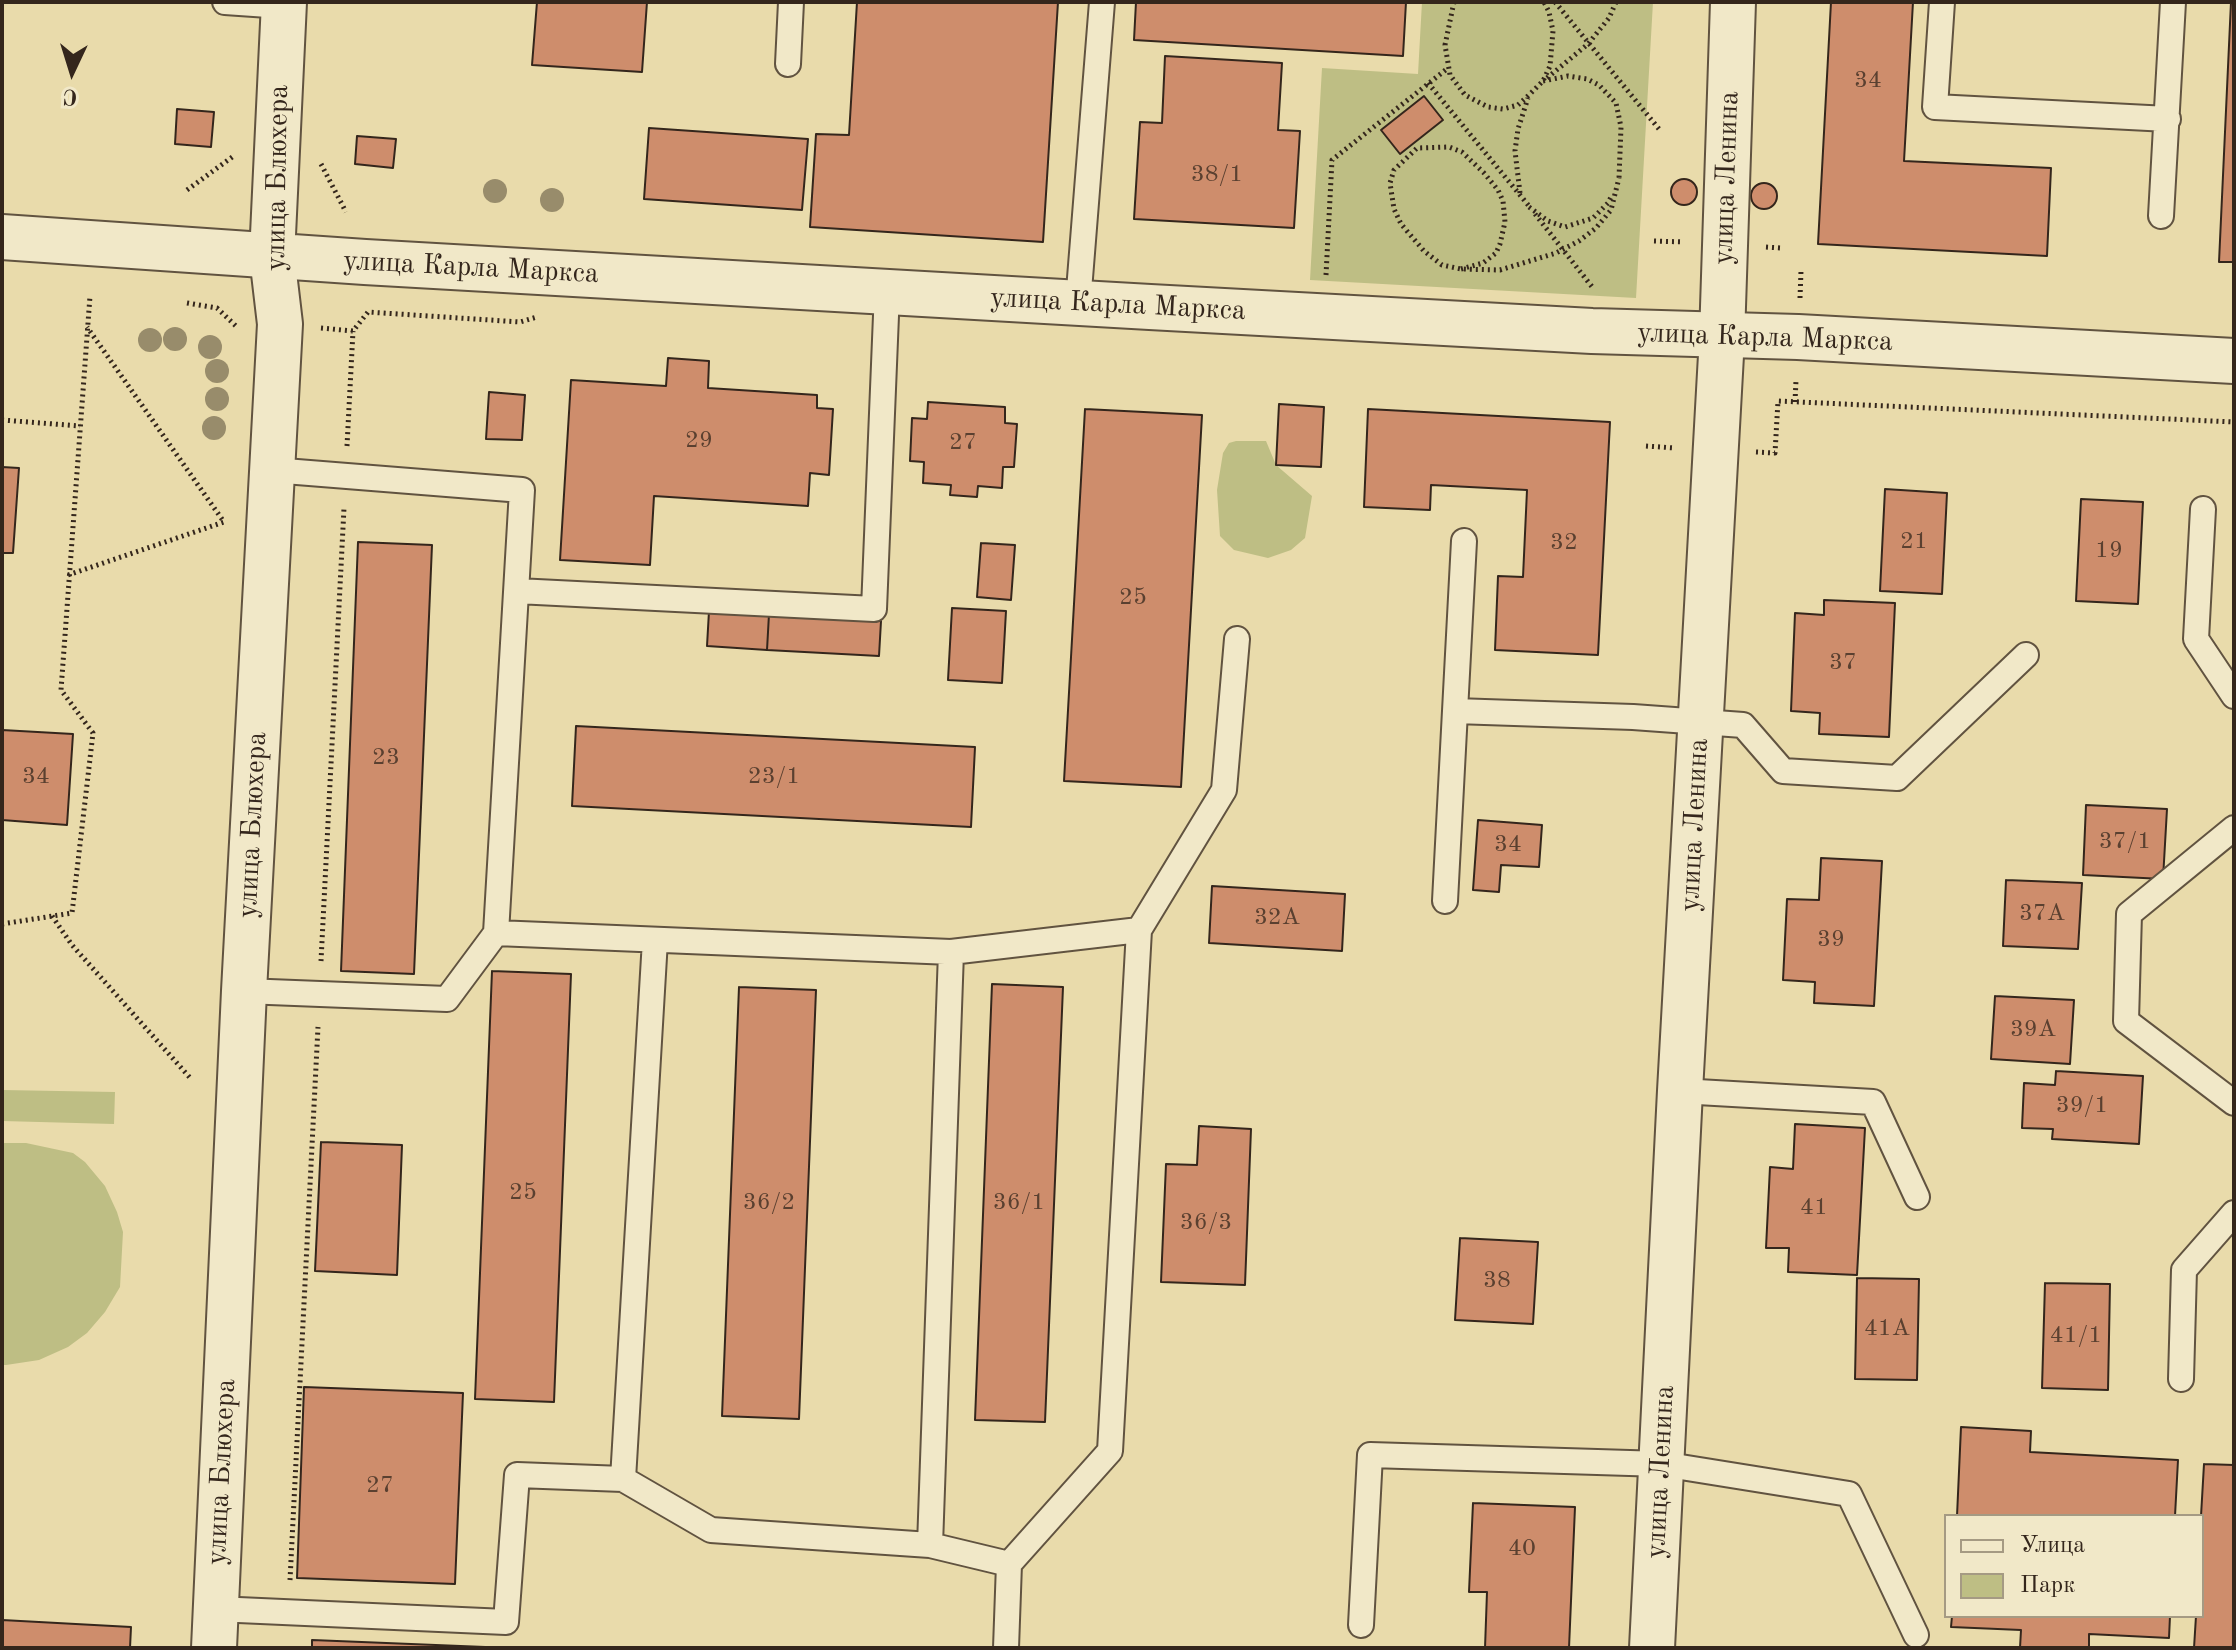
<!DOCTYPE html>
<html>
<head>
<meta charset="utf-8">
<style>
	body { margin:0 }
	#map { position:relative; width:2236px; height:1650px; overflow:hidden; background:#e9dbab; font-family:"Old Standard TT",serif }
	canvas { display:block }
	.frame { position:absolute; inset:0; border:4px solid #34261c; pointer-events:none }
	.legend { position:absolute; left:1944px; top:1514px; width:260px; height:104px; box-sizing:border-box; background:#f1e8c8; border:2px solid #a59a83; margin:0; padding:10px 14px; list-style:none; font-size:24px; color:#34261c }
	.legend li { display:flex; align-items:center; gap:16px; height:40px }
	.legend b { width:40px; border:2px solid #a59a83 }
	.north { position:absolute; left:32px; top:32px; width:80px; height:80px; -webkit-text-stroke:6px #f1e8c8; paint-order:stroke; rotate:184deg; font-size:22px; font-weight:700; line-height:32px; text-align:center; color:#34261c }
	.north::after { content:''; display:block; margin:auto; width:28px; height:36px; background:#34261c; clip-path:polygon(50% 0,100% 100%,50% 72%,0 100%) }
</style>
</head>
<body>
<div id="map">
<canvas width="2236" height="1650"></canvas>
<div class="frame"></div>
<ul class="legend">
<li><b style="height:10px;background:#f1e8c8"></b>Улица</li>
<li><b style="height:22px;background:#bebe84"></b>Парк</li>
</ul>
<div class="north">С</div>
</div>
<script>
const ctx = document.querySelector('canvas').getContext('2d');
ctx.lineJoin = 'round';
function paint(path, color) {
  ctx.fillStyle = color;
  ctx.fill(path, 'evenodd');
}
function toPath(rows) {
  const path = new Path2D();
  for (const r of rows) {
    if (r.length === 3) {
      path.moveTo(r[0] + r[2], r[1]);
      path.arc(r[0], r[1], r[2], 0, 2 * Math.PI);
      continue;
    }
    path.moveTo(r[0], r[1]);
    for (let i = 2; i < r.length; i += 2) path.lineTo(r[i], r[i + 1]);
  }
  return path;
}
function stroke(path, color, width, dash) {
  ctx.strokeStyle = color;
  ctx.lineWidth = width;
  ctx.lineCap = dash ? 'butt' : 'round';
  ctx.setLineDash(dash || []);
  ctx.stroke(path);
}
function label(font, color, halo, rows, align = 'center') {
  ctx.font = font + ' "Old Standard TT",serif';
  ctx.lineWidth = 7;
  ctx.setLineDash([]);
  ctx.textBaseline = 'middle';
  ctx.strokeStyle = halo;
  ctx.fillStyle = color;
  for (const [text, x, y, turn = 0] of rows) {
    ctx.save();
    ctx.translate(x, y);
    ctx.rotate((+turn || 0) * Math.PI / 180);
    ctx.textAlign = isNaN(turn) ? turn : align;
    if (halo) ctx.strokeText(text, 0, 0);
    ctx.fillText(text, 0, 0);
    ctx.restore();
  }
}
const green = toPath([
	[1422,2,1653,2,1636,298,1310,280,1322,68,1418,74],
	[1236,441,1266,441,1276,465,1312,496,1305,538,1291,550,1268,558,1234,550,1220,536,1217,490,1223,453,1229,443],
	[2,1090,115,1092,114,1124,2,1121],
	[2,1143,26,1143,73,1153,85,1162,105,1186,117,1212,123,1232,120,1287,105,1312,87,1333,68,1347,39,1360,6,1365,2,1365]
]);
const building = toPath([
	[537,2,647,2,642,72,532,65,537,2],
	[857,2,1058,2,1043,242,810,227,816,134,849,135,857,2],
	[1136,2,1406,2,1403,56,1134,40,1136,2],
	[1831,2,1913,2,1904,161,2051,168,2047,256,1818,244,1831,2],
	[2231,2,2234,2,2234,262,2219,262,2231,2],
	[1165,56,1282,63,1278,130,1300,131,1294,228,1134,219,1140,122,1162,123,1165,56],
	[1424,96,1443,120,1400,154,1381,130,1424,96],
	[177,109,214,112,211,147,175,144,177,109],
	[649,128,808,139,802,210,644,199,649,128],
	[357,136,396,139,393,168,355,164,357,136],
	[1684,192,13],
	[1764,196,13],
	[668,358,709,361,708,388,817,395,817,408,833,409,829,475,810,473,808,506,654,496,650,565,560,560,571,380,666,386,668,358],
	[489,392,525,395,522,440,486,439,489,392],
	[928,402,1005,407,1005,423,1017,424,1014,467,1003,467,1002,488,978,486,977,497,950,495,951,485,923,483,924,462,910,461,912,418,927,419,928,402],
	[1279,404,1324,407,1321,467,1276,465,1279,404],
	[1085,409,1202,415,1181,787,1064,781,1085,409],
	[1368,409,1610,422,1598,655,1495,650,1498,576,1523,577,1527,490,1431,485,1430,510,1364,507,1368,409],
	[2,467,19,468,13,553,2,553,2,467],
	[1885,489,1947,493,1942,594,1880,591,1885,489],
	[2081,499,2143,502,2138,604,2076,601,2081,499],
	[358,542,432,545,414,974,341,971,358,542],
	[981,543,1015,545,1011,600,977,597,981,543],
	[1824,600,1895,603,1889,737,1819,734,1820,713,1791,711,1795,613,1824,615,1824,600],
	[952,608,1006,611,1002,683,948,680,952,608],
	[709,611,769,614,767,650,707,646,709,611],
	[769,614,881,621,879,656,767,650,769,614],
	[576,726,975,747,971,827,572,806,576,726],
	[2,730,73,734,67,825,2,820,2,730],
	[2086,805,2167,809,2163,879,2083,875,2086,805],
	[1478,820,1542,825,1539,867,1501,865,1499,892,1473,890,1478,820],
	[1821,858,1882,861,1874,1006,1814,1003,1815,982,1783,980,1787,899,1819,900,1821,858],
	[2006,880,2082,883,2078,949,2003,946,2006,880],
	[1212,886,1345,894,1342,951,1209,943,1212,886],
	[492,971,571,974,554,1402,475,1399,492,971],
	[992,984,1063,987,1045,1422,975,1420,992,984],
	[739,987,816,990,799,1419,722,1416,739,987],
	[1995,996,2074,1000,2070,1064,1991,1059,1995,996],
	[2056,1071,2143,1076,2139,1144,2052,1139,2053,1129,2022,1128,2024,1083,2055,1085,2056,1071],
	[1795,1124,1865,1128,1857,1275,1788,1272,1789,1248,1766,1248,1770,1167,1793,1169,1795,1124],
	[1199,1126,1251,1129,1245,1285,1161,1282,1166,1164,1197,1165,1199,1126],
	[321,1142,402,1145,397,1275,315,1271,321,1142],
	[1460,1238,1538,1242,1533,1324,1455,1320,1460,1238],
	[1857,1278,1919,1279,1917,1380,1855,1379,1857,1278],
	[2045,1283,2110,1284,2108,1390,2042,1388,2045,1283],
	[304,1387,463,1393,455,1584,297,1578,304,1387],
	[1961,1427,2031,1431,2030,1452,2178,1460,2175,1516,1957,1516,1961,1427],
	[2204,1464,2234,1465,2234,1648,2194,1648,2196,1616,2202,1616,2201,1516,2204,1464],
	[1473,1503,1575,1507,1569,1648,1485,1648,1487,1592,1469,1592,1473,1503],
	[1952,1616,2170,1616,2169,1638,2089,1634,2089,1648,2020,1648,2021,1630,1951,1627,1952,1616],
	[2,1620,131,1627,130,1648,2,1648,2,1620],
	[312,1640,510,1648,312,1648,312,1640]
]);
const path = toPath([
	[1454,2,1445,45,1450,75,1465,95,1488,107,1503,109,1518,105,1530,94,1543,81,1550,66,1553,31,1549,12,1544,2],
	[1555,2,1659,129],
	[1547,78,1588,44,1609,18,1616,2],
	[1543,81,1568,76,1587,79,1599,85,1616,103,1621,127,1619,178],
	[1428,83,1529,206],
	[321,164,346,212],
	[187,190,235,155],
	[1520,193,1515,151,1518,129,1528,98],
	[1529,207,1548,221,1565,227,1593,218,1608,203,1612,195],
	[1535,214,1593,288],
	[1654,241,1684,242],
	[1766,247,1781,248],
	[1461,269,1483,263,1496,253,1500,244,1505,222,1503,201,1498,190,1484,173,1462,152,1449,147,1417,148,1394,170,1390,183,1394,209,1401,224,1424,251,1442,265,1461,269,1500,270,1556,253,1579,241,1596,228,1611,210,1619,178],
	[1326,275,1332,160,1448,68],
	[1800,298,1801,271],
	[187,303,217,308,238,328],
	[321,328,353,331,368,312,520,322,537,317],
	[1795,402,1796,380],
	[2,420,80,426],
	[347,446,353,331],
	[1646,446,1675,448],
	[1756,452,1775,453,1778,401,2234,422],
	[68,575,224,522,87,327],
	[52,916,72,945,192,1080],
	[2,924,72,913,93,733,61,690,90,296],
	[321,961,344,508],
	[290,1580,318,1027]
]);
const service = toPath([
	[225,2,283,6],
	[1942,2,1935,107,2168,119],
	[788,64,791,2],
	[2161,216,2173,2],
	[1078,303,1102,2],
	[272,470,522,490,496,933,951,952,1139,930],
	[2203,509,2196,639,2234,696],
	[1464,541,1455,711,1633,717,1743,725,1783,771,1897,778,2026,655],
	[517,591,874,609,887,291],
	[2234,828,2129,914,2126,1021,2234,1103],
	[1445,901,1455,711],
	[655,940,623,1479,711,1530,930,1545,1009,1564],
	[244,991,447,999,496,933],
	[1680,1091,1873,1102,1917,1197],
	[2181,1379,2184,1270,2234,1213],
	[930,1545,951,952],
	[216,1609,506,1622,517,1475,623,1479],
	[1361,1625,1370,1455,1662,1464,1849,1494,1916,1635],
	[1006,1648,1009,1564,1110,1451,1139,930,1224,790,1237,639]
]);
const minor = toPath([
	[214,1648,244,991,280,324,272,256],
	[1652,1648,1680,1091,1722,337,1733,2]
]);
const tertiary = toPath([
	[2,237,365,262,1150,307,1592,331,1798,337,2234,361],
	[272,256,284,2]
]);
const trees = [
	[495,191],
	[552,200],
	[175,339],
	[150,340],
	[210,347],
	[217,371],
	[217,399],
	[214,428]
];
const numberNames = [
	["34",1868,81],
	["38/1",1217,175],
	["29",699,441],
	["27",963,443],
	["21",1914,542],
	["32",1564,543],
	["19",2109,551],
	["25",1133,598],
	["37",1843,663],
	["23",386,758],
	["34",36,777],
	["23/1",774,777],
	["37/1",2125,842],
	["34",1508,845],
	["37А",2042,914],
	["32А",1277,918],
	["39",1831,940],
	["39А",2033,1030],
	["39/1",2082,1106],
	["25",523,1193],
	["36/2",769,1203],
	["36/1",1019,1203],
	["41",1814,1208],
	["36/3",1206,1223],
	["38",1497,1281],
	["41А",1887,1329],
	["41/1",2076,1336],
	["27",380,1486],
	["40",1522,1549]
];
const streetNames = [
	["улица Блюхера",278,178,-89],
	["улица Ленина",1727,178,-88],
	["улица Карла Маркса",471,268,3],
	["улица Карла Маркса",1118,305,3],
	["улица Карла Маркса",1765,338,2],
	["улица Блюхера",253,825,-87],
	["улица Ленина",1695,825,-87],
	["улица Блюхера",222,1472,-87],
	["улица Ленина",1661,1472,-87]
];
paint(green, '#bebe84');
paint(building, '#ce8d6c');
stroke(building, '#34261c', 2);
stroke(service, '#615340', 28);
stroke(minor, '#615340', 48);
stroke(tertiary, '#615340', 48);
stroke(path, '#34261c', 5, [2, 4]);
stroke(service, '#f1e8c8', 24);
stroke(minor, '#f1e8c8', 44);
stroke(tertiary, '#f1e8c8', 44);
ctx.fillStyle = '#988c6b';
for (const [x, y] of trees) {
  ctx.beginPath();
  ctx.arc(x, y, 12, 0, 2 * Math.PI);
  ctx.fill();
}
label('24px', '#5a4030', null, numberNames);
label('28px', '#34261c', '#f1e8c8', streetNames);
</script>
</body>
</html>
